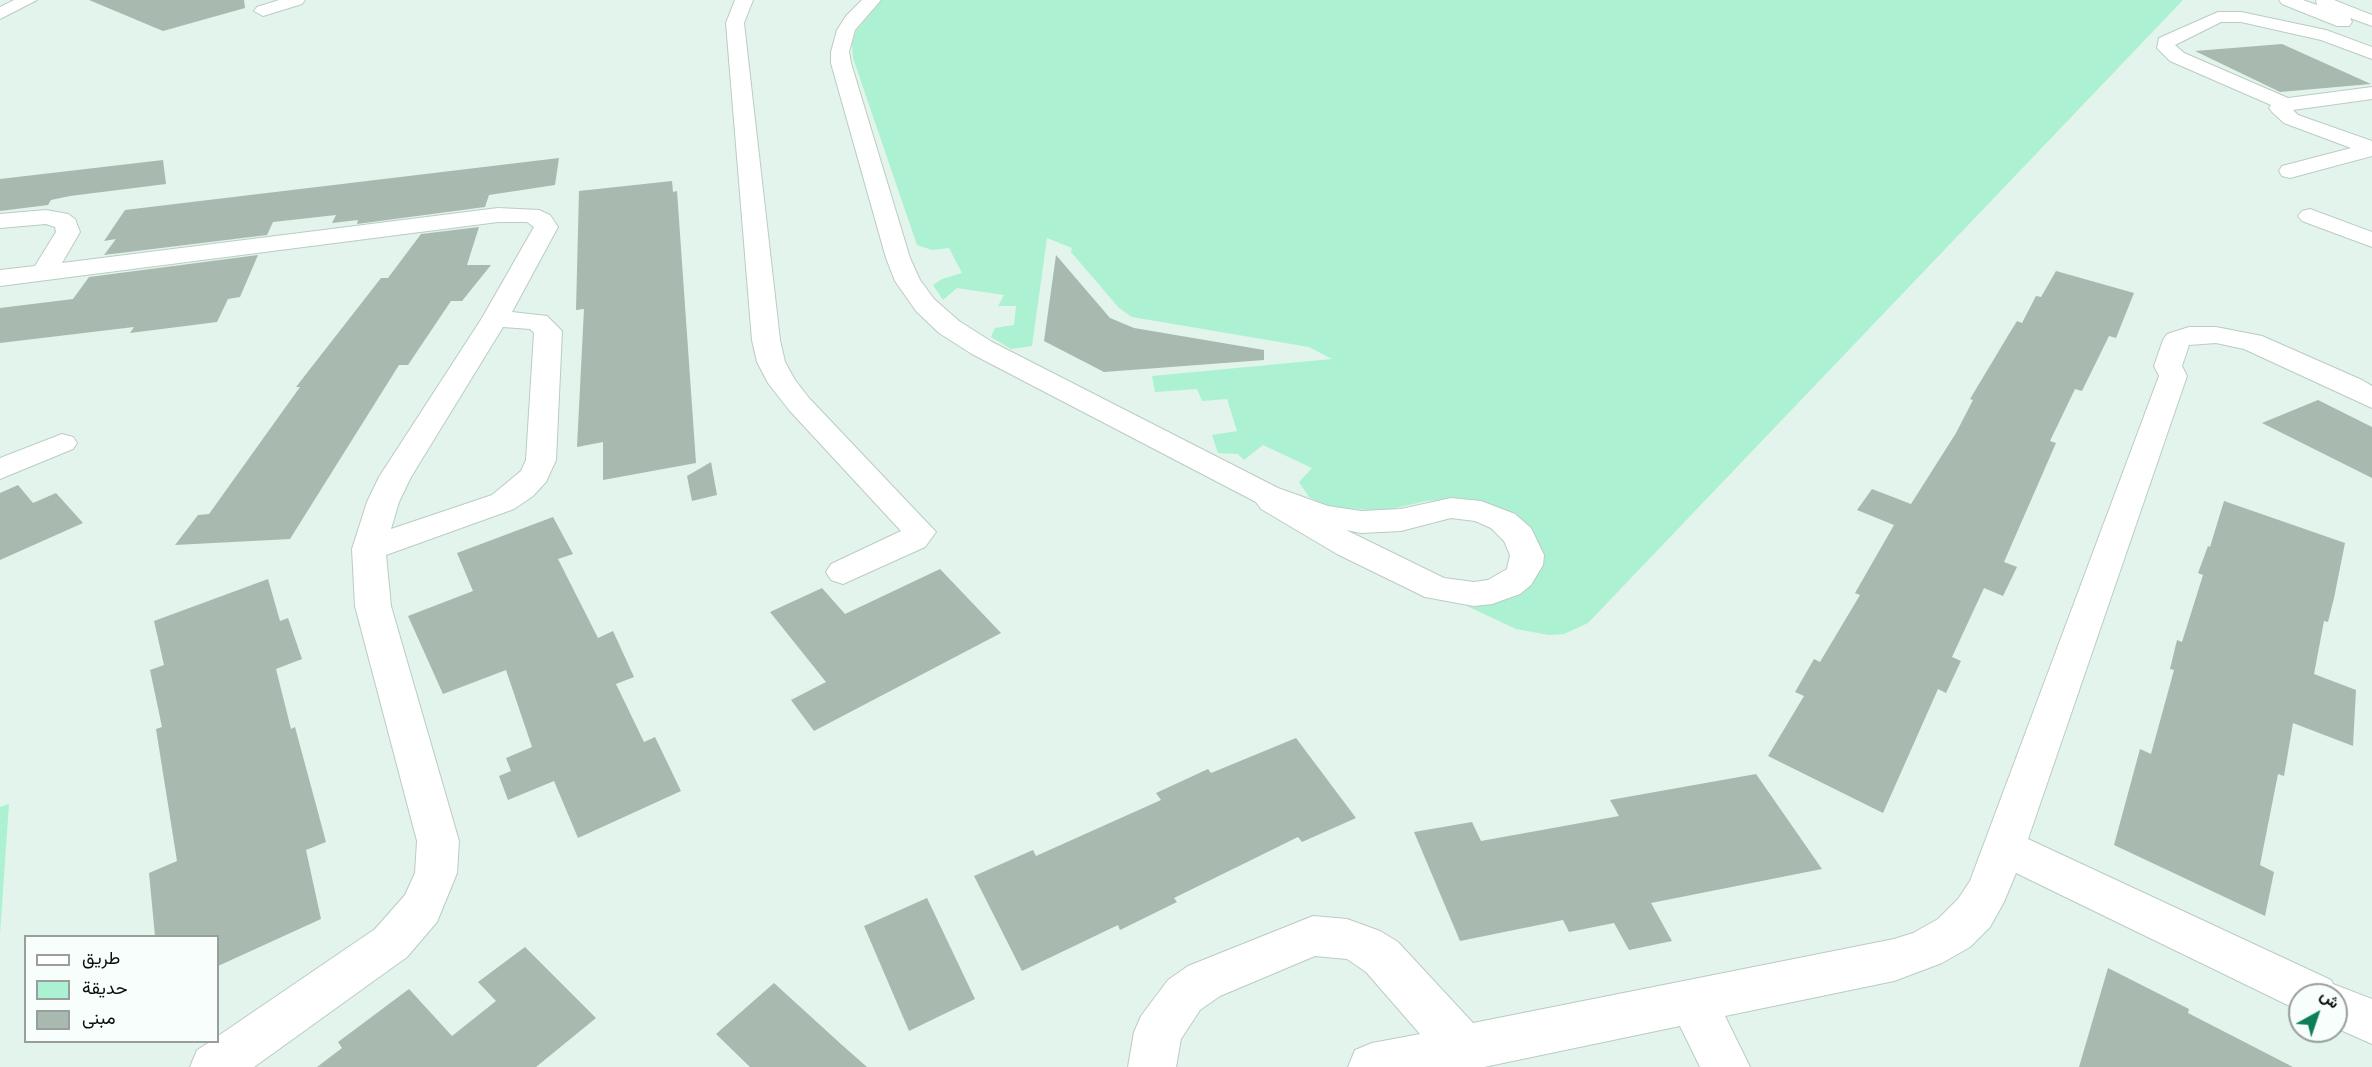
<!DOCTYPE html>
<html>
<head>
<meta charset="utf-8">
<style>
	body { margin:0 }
	#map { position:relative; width:2372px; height:1067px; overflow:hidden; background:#e2f4eb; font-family:Georgia,Vazirmatn,serif }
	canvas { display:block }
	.legend { position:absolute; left:24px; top:935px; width:195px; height:108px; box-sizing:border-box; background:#f7fefb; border:2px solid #989e9c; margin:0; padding:8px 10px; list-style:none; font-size:18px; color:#090f0d }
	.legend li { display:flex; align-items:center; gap:12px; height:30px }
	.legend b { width:30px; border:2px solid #989e9c }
	.north { position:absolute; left:2288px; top:983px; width:60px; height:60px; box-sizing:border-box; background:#f7fefb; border:2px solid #989e9c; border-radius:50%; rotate:40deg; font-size:16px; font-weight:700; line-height:24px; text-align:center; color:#090f0d }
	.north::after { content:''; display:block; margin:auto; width:21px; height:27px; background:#0d7e5a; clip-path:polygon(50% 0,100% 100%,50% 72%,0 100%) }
</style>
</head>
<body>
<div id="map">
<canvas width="2372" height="1067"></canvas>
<ul class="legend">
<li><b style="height:8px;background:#fff"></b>طريق</li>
<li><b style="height:16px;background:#acf1d2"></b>حديقة</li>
<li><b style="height:16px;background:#a8b9b0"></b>مبنى</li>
</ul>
<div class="north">ش</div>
</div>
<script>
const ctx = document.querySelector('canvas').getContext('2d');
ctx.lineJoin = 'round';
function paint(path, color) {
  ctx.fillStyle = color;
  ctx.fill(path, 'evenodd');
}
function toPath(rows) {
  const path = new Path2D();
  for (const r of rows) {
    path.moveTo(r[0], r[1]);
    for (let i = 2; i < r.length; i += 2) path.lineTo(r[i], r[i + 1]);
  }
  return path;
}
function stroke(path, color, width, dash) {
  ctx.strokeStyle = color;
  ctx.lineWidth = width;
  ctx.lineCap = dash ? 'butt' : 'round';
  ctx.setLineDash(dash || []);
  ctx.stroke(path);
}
const green = toPath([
	[882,0,2183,0,1588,623,1564,634,1549,635,1516,629,1467,606,1511,598,1523,591,1539,562,1459,499,1426,501,1383,511,1328,507,1309,497,1299,482,1312,468,1263,445,1244,460,1238,454,1218,453,1212,435,1237,431,1227,399,1202,401,1197,389,1155,392,1152,376,1332,359,1309,347,1132,317,1119,308,1071,252,1072,248,1047,238,1032,346,1011,349,991,337,995,328,1014,325,1016,306,998,306,1004,295,957,288,943,300,933,285,942,279,962,273,949,248,932,250,917,245,853,58,852,43,856,31],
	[9,804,0,934,0,807]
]);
const building = toPath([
	[89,0,244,0,245,8,163,31],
	[2282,44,2371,84,2280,92,2195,51],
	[559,158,555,185,489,195,485,207,357,224,358,220,332,223,336,215,273,222,267,235,104,255,116,239,104,241,125,210],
	[163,160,166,184,70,196,51,200,48,205,0,211,0,179],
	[672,181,673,192,677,191,696,463,603,480,603,442,577,447,584,309,576,310,579,191],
	[479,227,467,265,491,265,462,301,451,301,408,365,399,365,290,539,175,545,198,515,209,514,300,387,296,387,381,278,388,278,421,234],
	[258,255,240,297,228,299,217,322,130,333,134,327,0,343,0,308,73,299,89,277],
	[1056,255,1110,318,1134,328,1264,350,1264,360,1104,372,1044,341],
	[2056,271,2134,293,2116,338,2109,336,2082,391,2075,389,2050,441,2056,443,2004,562,2017,567,2003,596,1984,588,1952,657,1961,661,1946,693,1938,689,1883,813,1768,756,1804,696,1795,692,1814,659,1820,662,1860,595,1855,593,1894,525,1857,510,1872,489,1911,504,1956,433,1973,400,1970,399,2009,334,2017,321,2022,323,2036,296,2041,297],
	[2318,400,2372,427,2372,478,2262,423],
	[711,462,717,495,692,501,687,476],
	[18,485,33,503,56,493,83,523,0,560,0,493],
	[2224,501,2345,543,2334,598,2328,622,2324,621,2314,674,2356,690,2353,746,2293,723,2284,776,2278,774,2260,865,2274,872,2265,916,2114,845,2140,749,2151,754,2174,670,2170,669,2177,640,2182,642,2203,575,2198,573,2208,546,2210,547],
	[553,517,573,554,558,559,598,638,613,631,634,677,616,684,644,742,655,737,681,791,578,838,554,781,508,800,499,776,511,771,506,758,532,747,506,670,443,694,408,616,473,591,457,553],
	[940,569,1001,633,814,731,791,700,826,682,770,612,822,588,845,614],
	[268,579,280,621,288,618,302,659,276,669,291,729,295,727,326,842,306,850,321,919,218,966,218,936,155,936,149,873,177,861,156,729,162,727,150,670,164,665,154,621],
	[1296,738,1356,818,1302,842,1298,837,1174,898,1177,902,1120,930,1118,925,1022,971,974,876,1033,850,1036,856,1161,800,1156,793,1208,769,1211,773],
	[1756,774,1822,869,1651,903,1672,941,1629,950,1614,923,1569,932,1563,920,1460,941,1414,832,1472,822,1481,841,1619,816,1610,800],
	[927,898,975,999,909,1031,864,926],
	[525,947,596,1018,536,1067,317,1067,342,1048,338,1042,409,989,452,1036,496,1001,478,982],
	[2108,968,2189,1009,2188,1013,2293,1067,2079,1067],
	[774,983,842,1045,867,1067,750,1067,716,1034]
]);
const minor = toPath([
	[14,0,37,0,0,19,0,7,14,0],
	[279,0,305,0,302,4,263,16,254,11,257,7,279,0],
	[735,0,753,0,744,23,780,340,785,362,795,380,809,398,936,532,925,547,843,584,831,580,826,572,831,564,901,531,789,410,768,383,757,362,752,340,726,23,735,0],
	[862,0,881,0,855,30,849,52,851,63,910,258,920,280,934,299,959,321,992,342,1278,488,1328,506,1361,511,1401,509,1451,498,1481,501,1515,514,1531,528,1544,555,1543,565,1531,585,1520,594,1492,604,1474,606,1425,597,1337,554,1261,509,1256,502,972,354,939,333,916,311,895,281,886,258,831,63,831,52,837,30,846,16,862,0],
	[1451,518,1475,521,1491,528,1504,541,1510,555,1507,569,1488,580,1474,582,1444,578,1346,530,1361,533,1401,531,1451,518],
	[2279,0,2303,0,2317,5,2316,0,2334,0,2372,15,2372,26,2350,18,2352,22,2349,26,2337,26,2282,4,2279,0],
	[2218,12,2241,12,2326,30,2372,47,2372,59,2321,40,2241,22,2221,22,2175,45,2184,53,2288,98,2372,87,2372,99,2293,110,2298,115,2372,141,2372,156,2290,178,2282,176,2279,171,2282,166,2351,148,2284,123,2272,112,2269,108,2271,105,2170,61,2157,48,2159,38,2218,12],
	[498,208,539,210,550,215,558,227,512,312,547,316,562,331,556,460,546,482,533,496,514,509,386,555,391,606,459,841,457,873,437,922,407,957,254,1067,190,1067,197,1050,210,1042,218,1042,218,1036,375,929,405,895,415,873,417,841,355,606,352,549,367,502,379,477,482,318,534,227,527,222,498,222,0,286,0,270,35,266,56,232,55,227,46,224,0,228,0,214,46,210,68,214,75,219,80,232,62,263,498,208],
	[503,327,530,329,534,333,526,460,521,471,492,495,391,529,399,502,411,477,503,327],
	[2310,209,2372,232,2372,247,2302,221,2298,216,2302,211,2310,209],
	[2189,327,2216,327,2262,336,2362,380,2372,386,2372,408,2244,349,2216,343,2189,345,2182,366,2187,376,2028,839,2331,980,2333,984,2372,999,2372,1044,2336,1028,2336,995,2300,995,2300,1011,2016,873,2004,902,1990,927,1970,947,1942,963,1894,981,1725,1016,1750,1067,1700,1067,1680,1026,1484,1067,1348,1067,1355,1050,1372,1043,1420,1034,1366,972,1347,959,1315,956,1220,996,1200,1010,1181,1039,1176,1067,1128,1067,1134,1032,1141,1016,1168,980,1188,966,1313,916,1347,919,1380,931,1398,942,1473,1023,1894,939,1913,933,1938,919,1958,899,1970,881,2159,376,2154,366,2163,340,2167,334,2189,327],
	[62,434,73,437,77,443,73,449,0,479,0,458,62,434]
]);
paint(green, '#acf1d2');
paint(building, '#a8b9b0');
stroke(minor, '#baccc3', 2);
paint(minor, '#fff');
</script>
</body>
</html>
